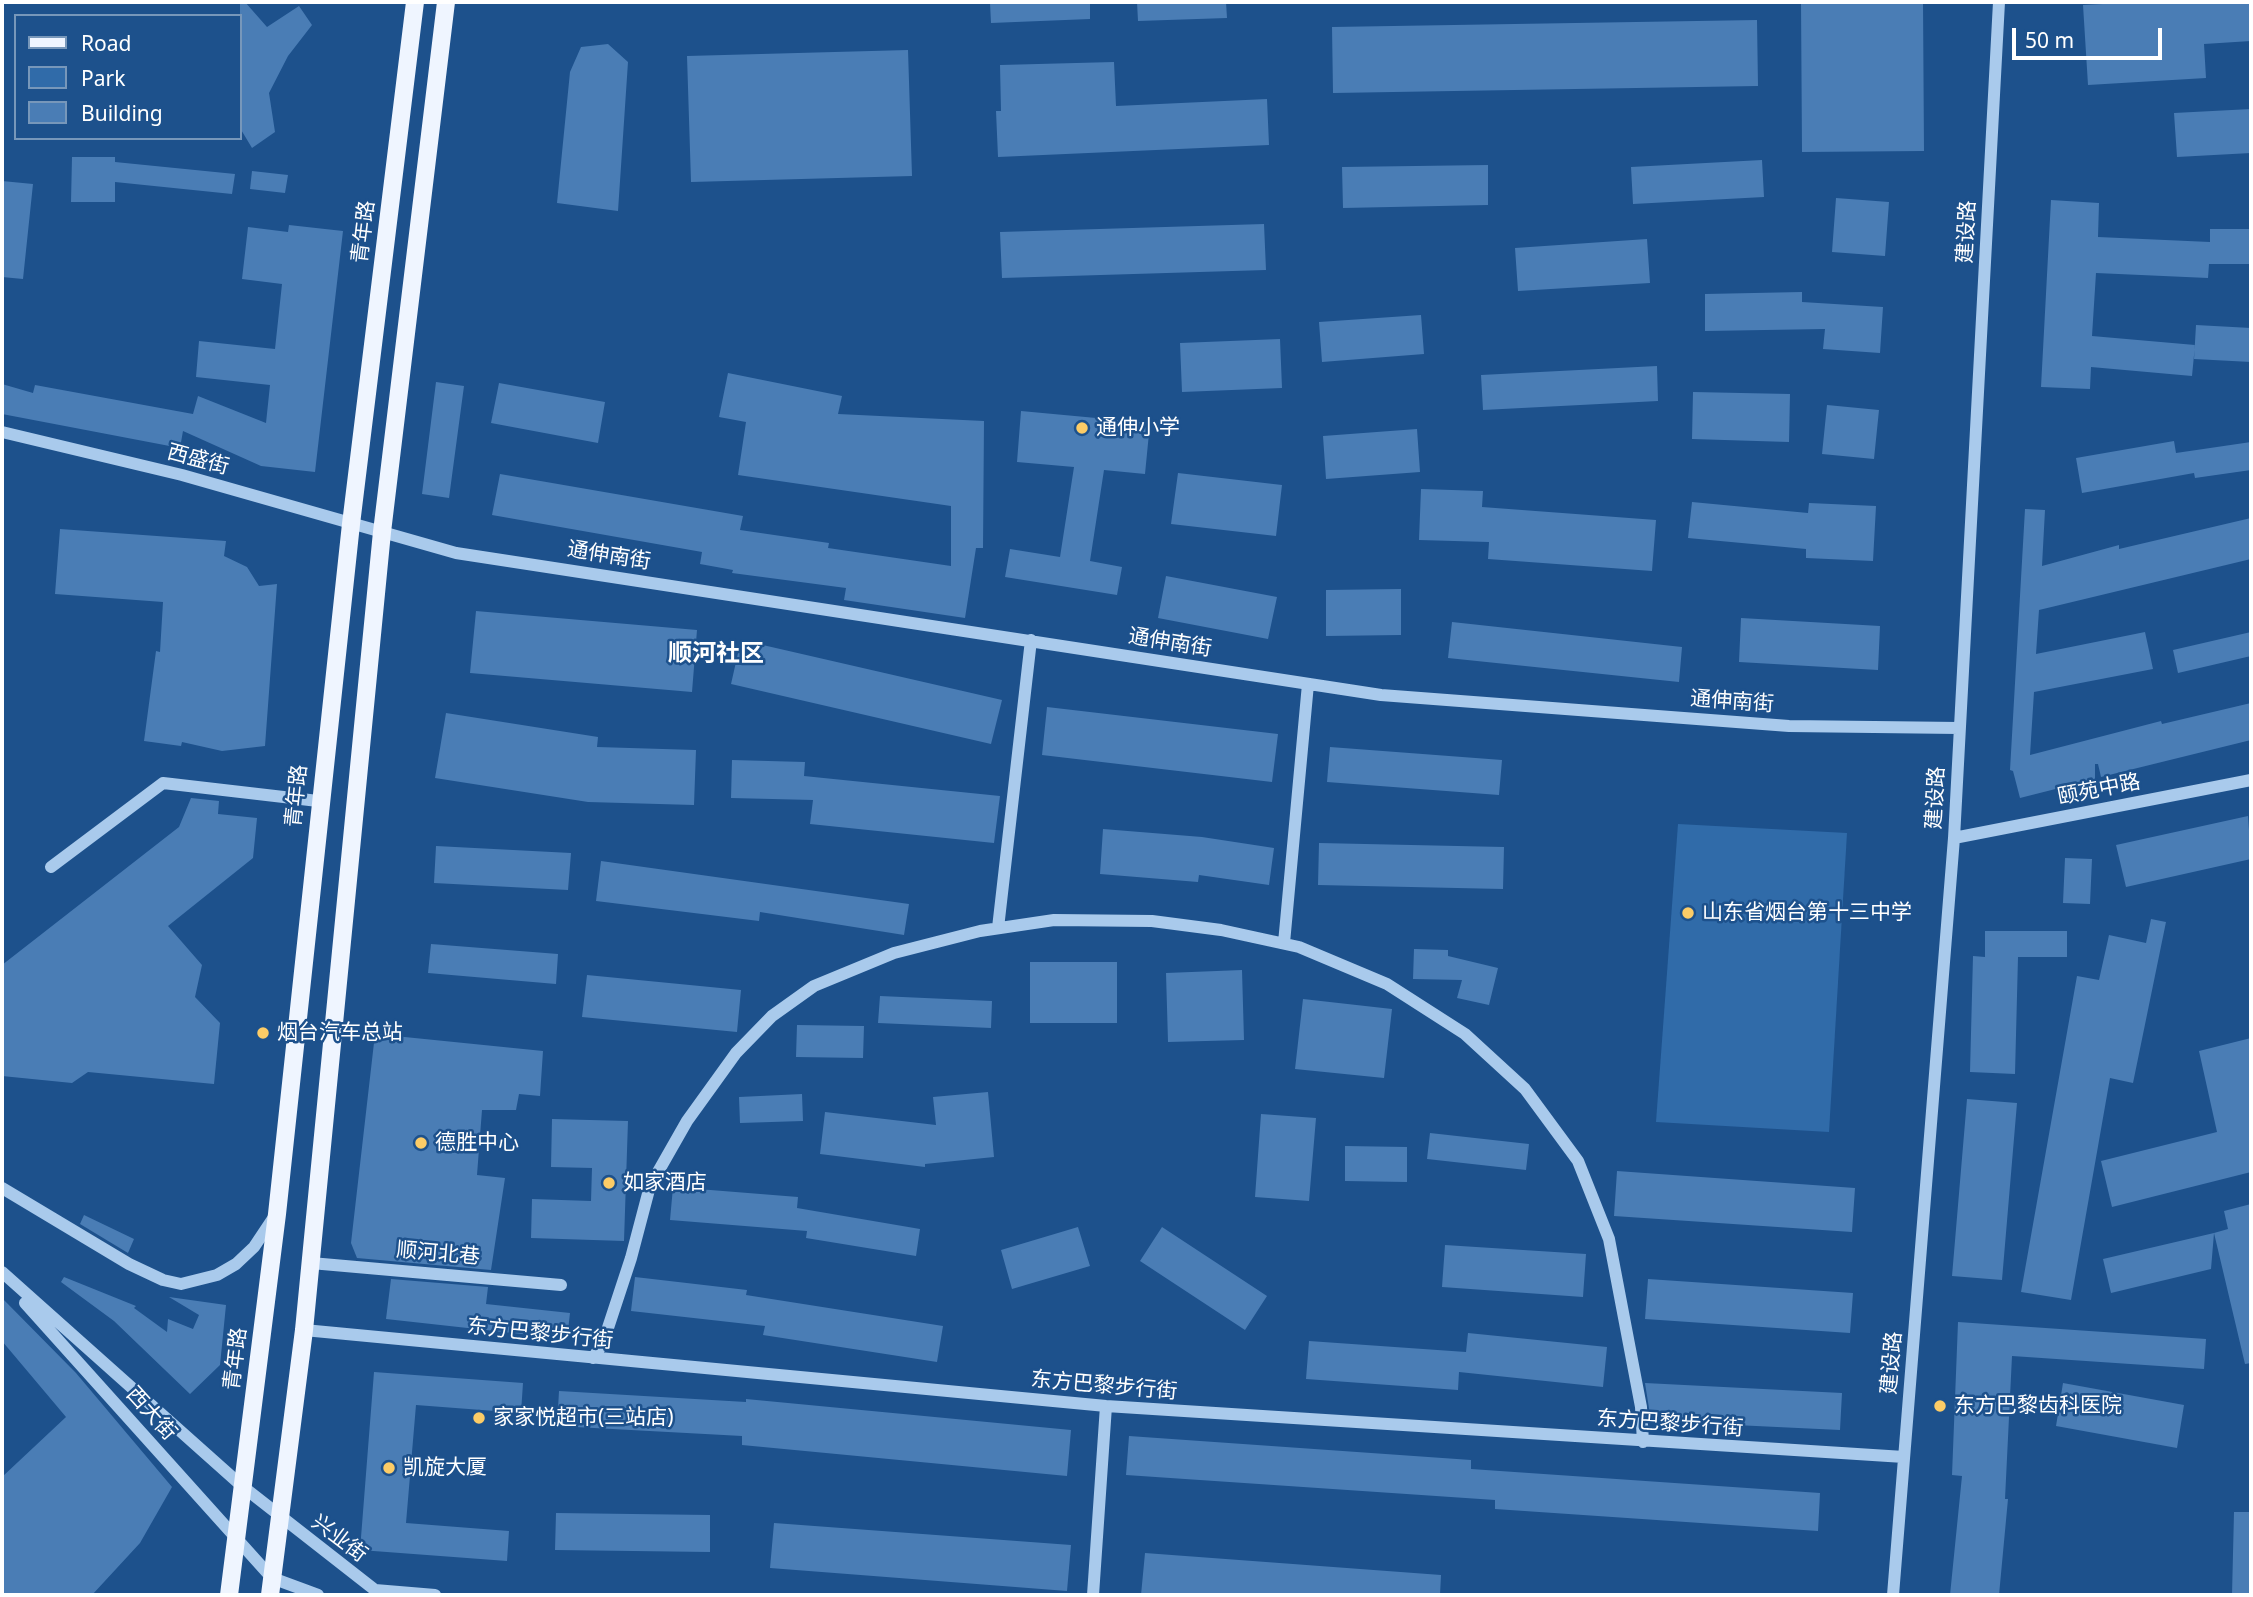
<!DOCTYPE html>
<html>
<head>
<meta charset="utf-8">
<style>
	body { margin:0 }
	#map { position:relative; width:2253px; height:1597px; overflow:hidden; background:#1d518c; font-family:"Noto Sans",sans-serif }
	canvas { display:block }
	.frame { position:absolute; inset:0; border:4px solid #fff; pointer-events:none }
	.legend { position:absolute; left:14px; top:14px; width:228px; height:126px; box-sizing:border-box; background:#1d518c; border:2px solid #7797ba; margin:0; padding:9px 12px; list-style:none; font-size:21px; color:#fff }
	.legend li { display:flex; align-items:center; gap:14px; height:35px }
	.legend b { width:35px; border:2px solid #7797ba }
	.scale { position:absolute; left:2012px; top:28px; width:150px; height:32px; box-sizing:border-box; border:4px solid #fff; border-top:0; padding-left:9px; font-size:21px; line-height:24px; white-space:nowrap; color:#fff; -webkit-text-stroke:5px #1d518c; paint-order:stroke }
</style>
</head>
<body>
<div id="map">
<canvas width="2253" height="1597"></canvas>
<div class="frame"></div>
<ul class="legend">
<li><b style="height:9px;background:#eff5ff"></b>Road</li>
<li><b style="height:19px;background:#306ba9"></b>Park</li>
<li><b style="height:19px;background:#4a7db5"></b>Building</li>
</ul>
<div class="scale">50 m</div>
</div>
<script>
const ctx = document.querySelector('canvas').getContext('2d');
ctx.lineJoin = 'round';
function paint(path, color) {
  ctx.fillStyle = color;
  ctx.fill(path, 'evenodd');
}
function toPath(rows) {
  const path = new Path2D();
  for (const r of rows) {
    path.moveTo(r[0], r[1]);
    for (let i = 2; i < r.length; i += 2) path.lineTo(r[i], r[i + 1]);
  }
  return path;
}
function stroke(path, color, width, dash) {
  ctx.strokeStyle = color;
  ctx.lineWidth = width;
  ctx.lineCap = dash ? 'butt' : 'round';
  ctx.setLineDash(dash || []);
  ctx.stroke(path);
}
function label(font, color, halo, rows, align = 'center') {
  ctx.font = font + ' "Noto Sans","Noto Sans SC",sans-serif';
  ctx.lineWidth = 5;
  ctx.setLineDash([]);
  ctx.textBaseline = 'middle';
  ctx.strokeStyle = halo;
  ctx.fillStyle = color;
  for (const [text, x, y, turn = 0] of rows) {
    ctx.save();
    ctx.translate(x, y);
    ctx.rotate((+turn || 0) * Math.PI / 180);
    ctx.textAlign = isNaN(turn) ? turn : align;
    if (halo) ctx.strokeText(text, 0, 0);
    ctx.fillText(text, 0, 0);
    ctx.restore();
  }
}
const green = toPath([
	[1678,824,1847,833,1829,1132,1656,1122]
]);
const building = toPath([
	[240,2,245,2,267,27,299,6,312,25,288,56,269,93,275,132,252,148,240,128],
	[1090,2,1090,19,991,23,990,3],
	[1137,2,1226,2,1227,18,1138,21],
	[1801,2,1923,2,1924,151,1802,152],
	[2142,2,2251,2,2251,41,2204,44,2206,78,2088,85,2083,5],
	[1757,20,1758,86,1333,93,1332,27],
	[608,44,628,62,618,211,557,203,570,72,581,47],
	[908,50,912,176,691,182,687,56],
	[1114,62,1116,106,1267,99,1269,145,998,157,996,111,1001,111,1000,65],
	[2251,109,2251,153,2177,157,2174,113],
	[72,157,115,157,115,162,235,174,232,194,115,182,115,202,71,202],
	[1762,160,1764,197,1633,204,1631,167],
	[1488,165,1488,205,1343,208,1342,167],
	[252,171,288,175,285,193,250,189],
	[2,181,33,184,23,279,2,277],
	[1836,198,1889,202,1885,256,1832,252],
	[2051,200,2099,203,2098,237,2210,242,2210,229,2251,229,2251,264,2209,264,2208,278,2096,273,2092,336,2195,345,2192,376,2091,367,2090,389,2041,387],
	[1264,224,1266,270,1002,278,1000,232],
	[289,225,343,231,315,472,261,466,183,431,180,448,2,414,2,384,33,393,35,385,193,414,198,396,266,423,270,385,196,377,199,341,275,349,282,284,242,279,248,227,288,232],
	[1647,239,1650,283,1518,291,1515,248],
	[1802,292,1802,302,1883,307,1880,353,1823,349,1825,329,1705,331,1705,294],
	[1421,315,1424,354,1322,362,1319,322],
	[2196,325,2251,328,2251,362,2194,359],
	[1280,339,1282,388,1182,392,1180,343],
	[1657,366,1658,401,1483,410,1481,375],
	[728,373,842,396,838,414,984,421,983,548,976,548,965,618,844,600,846,588,732,573,733,570,700,564,702,552,492,515,500,474,743,516,740,530,829,543,828,548,951,566,951,506,738,475,746,422,719,417],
	[436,382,464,386,449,498,422,494],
	[499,383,605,402,598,443,491,423],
	[1693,392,1790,394,1789,442,1692,439],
	[1827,405,1879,410,1874,459,1822,454],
	[1021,411,1150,423,1145,474,1104,470,1090,561,1122,567,1117,595,1005,577,1010,549,1060,557,1074,467,1017,462],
	[1417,429,1420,472,1326,479,1323,436],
	[2174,441,2176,453,2251,442,2251,470,2195,478,2194,473,2082,493,2076,458],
	[1178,473,1282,485,1276,536,1171,524],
	[1421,489,1483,491,1482,507,1656,520,1652,571,1488,559,1489,542,1419,540],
	[1692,502,1808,513,1809,503,1876,506,1873,561,1806,558,1806,549,1688,538],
	[2025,509,2045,510,2042,566,2119,545,2119,549,2251,518,2251,559,2039,610,2036,654,2145,632,2153,669,2034,692,2030,755,2161,721,2162,724,2251,703,2251,740,2101,777,2098,764,2095,764,2095,779,2020,798,2013,771,2010,770],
	[60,529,226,541,224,556,247,567,259,586,277,584,265,746,222,751,182,742,181,746,144,741,156,651,160,652,163,602,55,594],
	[1166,576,1277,597,1268,639,1158,618],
	[1401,589,1401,635,1326,636,1326,590],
	[476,611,697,630,692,692,470,673],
	[1741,618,1880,626,1878,670,1739,662],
	[1452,622,1682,647,1679,682,1448,658],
	[2251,632,2251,656,2178,673,2173,650],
	[741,640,1002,700,991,744,731,684],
	[1047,707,1278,734,1272,782,1042,755],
	[446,713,598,737,597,747,696,750,694,805,588,802,435,778],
	[1330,747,1502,760,1499,795,1327,782],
	[732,760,805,762,804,776,1000,796,994,843,810,824,813,800,731,798],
	[191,798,219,801,218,814,257,818,253,858,168,926,202,965,195,997,220,1023,214,1084,88,1072,72,1083,2,1076,2,965,179,827],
	[2248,816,2251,859,2126,887,2116,845],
	[1103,829,1202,837,1274,848,1269,885,1199,875,1198,882,1100,874],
	[1319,843,1504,847,1503,889,1318,885],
	[436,846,571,853,568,890,434,883],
	[2065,858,2092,859,2090,904,2063,903],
	[601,861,909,904,904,935,760,912,759,921,596,901],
	[2151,919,2166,922,2133,1083,2110,1078,2071,1300,2021,1292,2077,976,2099,980,2109,935,2146,943],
	[1985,931,2067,931,2067,957,2018,957,2015,1074,1970,1072,1973,956,1985,957],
	[431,944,558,954,556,984,428,973],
	[1414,949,1448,950,1448,956,1498,968,1489,1005,1457,998,1462,980,1413,979],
	[1030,962,1117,962,1117,1023,1030,1023],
	[1242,970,1244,1040,1168,1042,1166,973],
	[587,975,741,990,737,1032,582,1017],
	[880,996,992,1001,991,1028,878,1023],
	[1303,999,1392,1009,1384,1078,1295,1069],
	[797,1025,864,1026,863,1058,796,1057],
	[375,1034,543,1051,540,1096,519,1094,516,1110,482,1110,477,1175,505,1178,491,1270,357,1258,351,1243],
	[2251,1038,2251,1172,2112,1207,2101,1161,2217,1132,2199,1051],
	[988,1092,994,1157,925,1164,925,1167,820,1154,825,1112,936,1125,933,1097],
	[802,1094,803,1121,740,1123,739,1097],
	[1967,1099,2017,1103,2002,1280,1952,1276],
	[1261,1114,1316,1118,1309,1201,1255,1197],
	[552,1119,628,1121,624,1241,531,1238,532,1199,591,1201,592,1168,551,1167],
	[1430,1133,1529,1144,1526,1170,1427,1159],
	[1345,1146,1407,1147,1407,1182,1345,1181],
	[1617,1171,1855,1188,1852,1232,1614,1216],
	[673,1187,798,1197,797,1208,920,1229,916,1256,806,1238,807,1231,670,1220],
	[2251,1204,2251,1363,2245,1364,2214,1233,2228,1229,2224,1211],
	[84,1215,134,1239,128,1253,80,1224],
	[1078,1227,1090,1266,1012,1289,1001,1250],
	[1162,1227,1267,1296,1245,1330,1140,1261],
	[2214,1233,2211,1269,2111,1293,2103,1259],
	[1445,1245,1586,1254,1583,1297,1442,1287],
	[64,1277,136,1306,134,1308,167,1332,168,1319,193,1329,199,1315,169,1297,226,1305,220,1365,190,1394,114,1321,61,1282],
	[635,1277,747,1290,746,1295,943,1326,937,1362,763,1335,765,1326,631,1311],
	[391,1279,488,1287,486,1304,570,1313,567,1339,386,1319],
	[1648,1279,1853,1293,1850,1333,1645,1319],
	[2,1298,76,1373,172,1487,140,1543,92,1595,2,1595,2,1477,66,1417,2,1341],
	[1958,1322,2206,1339,2204,1369,2012,1356,2005,1499,2008,1499,1999,1595,1950,1595,1962,1476,1952,1475],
	[1468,1333,1607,1347,1603,1387,1459,1372,1458,1390,1306,1379,1309,1341,1466,1352],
	[374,1372,523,1383,521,1413,416,1405,406,1523,509,1531,507,1561,360,1550],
	[1645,1383,1842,1393,1840,1430,1651,1421],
	[2063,1383,2184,1405,2177,1448,2056,1426],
	[559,1391,746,1402,746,1399,1071,1430,1067,1476,742,1445,742,1436,557,1426],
	[1129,1436,1471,1460,1471,1469,1820,1493,1818,1531,1495,1509,1495,1500,1126,1475],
	[2234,1512,2251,1512,2251,1595,2232,1595],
	[556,1513,710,1515,710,1552,555,1550],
	[774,1523,1071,1545,1067,1591,770,1568],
	[1145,1553,1441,1575,1440,1595,1141,1595]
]);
const minor = toPath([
	[2,432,182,475,456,553,1381,695,1789,726,1959,728],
	[1954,838,2251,780],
	[51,867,163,783,318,801],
	[998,928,1031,640],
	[1284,943,1308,684],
	[2,1188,129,1264,163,1280,181,1284,217,1275,236,1264,254,1247,274,1217],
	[311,1263,561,1285],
	[2,1272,242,1486,375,1590,435,1595],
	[25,1303,272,1578,318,1595],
	[304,1330,1106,1406,1904,1457],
	[593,1358,603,1343,631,1258,650,1186,687,1121,736,1053,772,1016,814,986,894,953,980,931,1054,920,1152,921,1221,930,1299,947,1387,984,1465,1034,1525,1089,1578,1161,1609,1239,1641,1407,1643,1442],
	[1093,1595,1106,1406],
	[1893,1595,1954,838,1999,2]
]);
const major = toPath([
	[229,1595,277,1214,351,524,415,2],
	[270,1595,304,1330,382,532,446,2]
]);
const markers = [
	[1082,428,7,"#fccc67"],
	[1688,913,7,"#fccc67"],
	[263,1033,7,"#fccc67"],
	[421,1143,7,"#fccc67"],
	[609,1183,7,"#fccc67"],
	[1940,1406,7,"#fccc67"],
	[479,1418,7,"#fccc67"],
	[389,1468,7,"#fccc67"]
];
const streetNames = [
	["青年路",364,232,-83],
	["建设路",1967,232,-87],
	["西盛街",198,460,15],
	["通伸南街",609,556,9],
	["通伸南街",1170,643,9],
	["通伸南街",1732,702,4],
	["颐苑中路",2099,790,-11],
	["青年路",297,796,-84],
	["建设路",1936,798,-87],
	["顺河北巷",438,1254,5],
	["东方巴黎步行街",540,1334,6],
	["青年路",236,1359,-83],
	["建设路",1892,1363,-85],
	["东方巴黎步行街",1104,1386,5],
	["西大街",151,1414,48],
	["东方巴黎步行街",1670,1424,4],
	["兴业街",339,1539,37]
];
const poiNames = [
	["通伸小学",1096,428],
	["山东省烟台第十三中学",1702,913],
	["烟台汽车总站",277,1033],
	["德胜中心",435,1143],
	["如家酒店",623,1183],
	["东方巴黎齿科医院",1954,1406],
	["家家悦超市(三站店)",493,1418],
	["凯旋大厦",403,1468]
];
const quarterNames = [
	["顺河社区",716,654]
];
paint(green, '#306ba9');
paint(building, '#4a7db5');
stroke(minor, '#a9caec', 12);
stroke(major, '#eff5ff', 18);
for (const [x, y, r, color] of markers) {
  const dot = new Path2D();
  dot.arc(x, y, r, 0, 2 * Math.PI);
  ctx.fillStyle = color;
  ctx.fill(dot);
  stroke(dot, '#1d518c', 2.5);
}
label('21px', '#fff', '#1d518c', streetNames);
label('21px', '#fff', '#1d518c', poiNames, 'left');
label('bold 24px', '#fff', '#1d518c', quarterNames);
</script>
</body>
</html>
